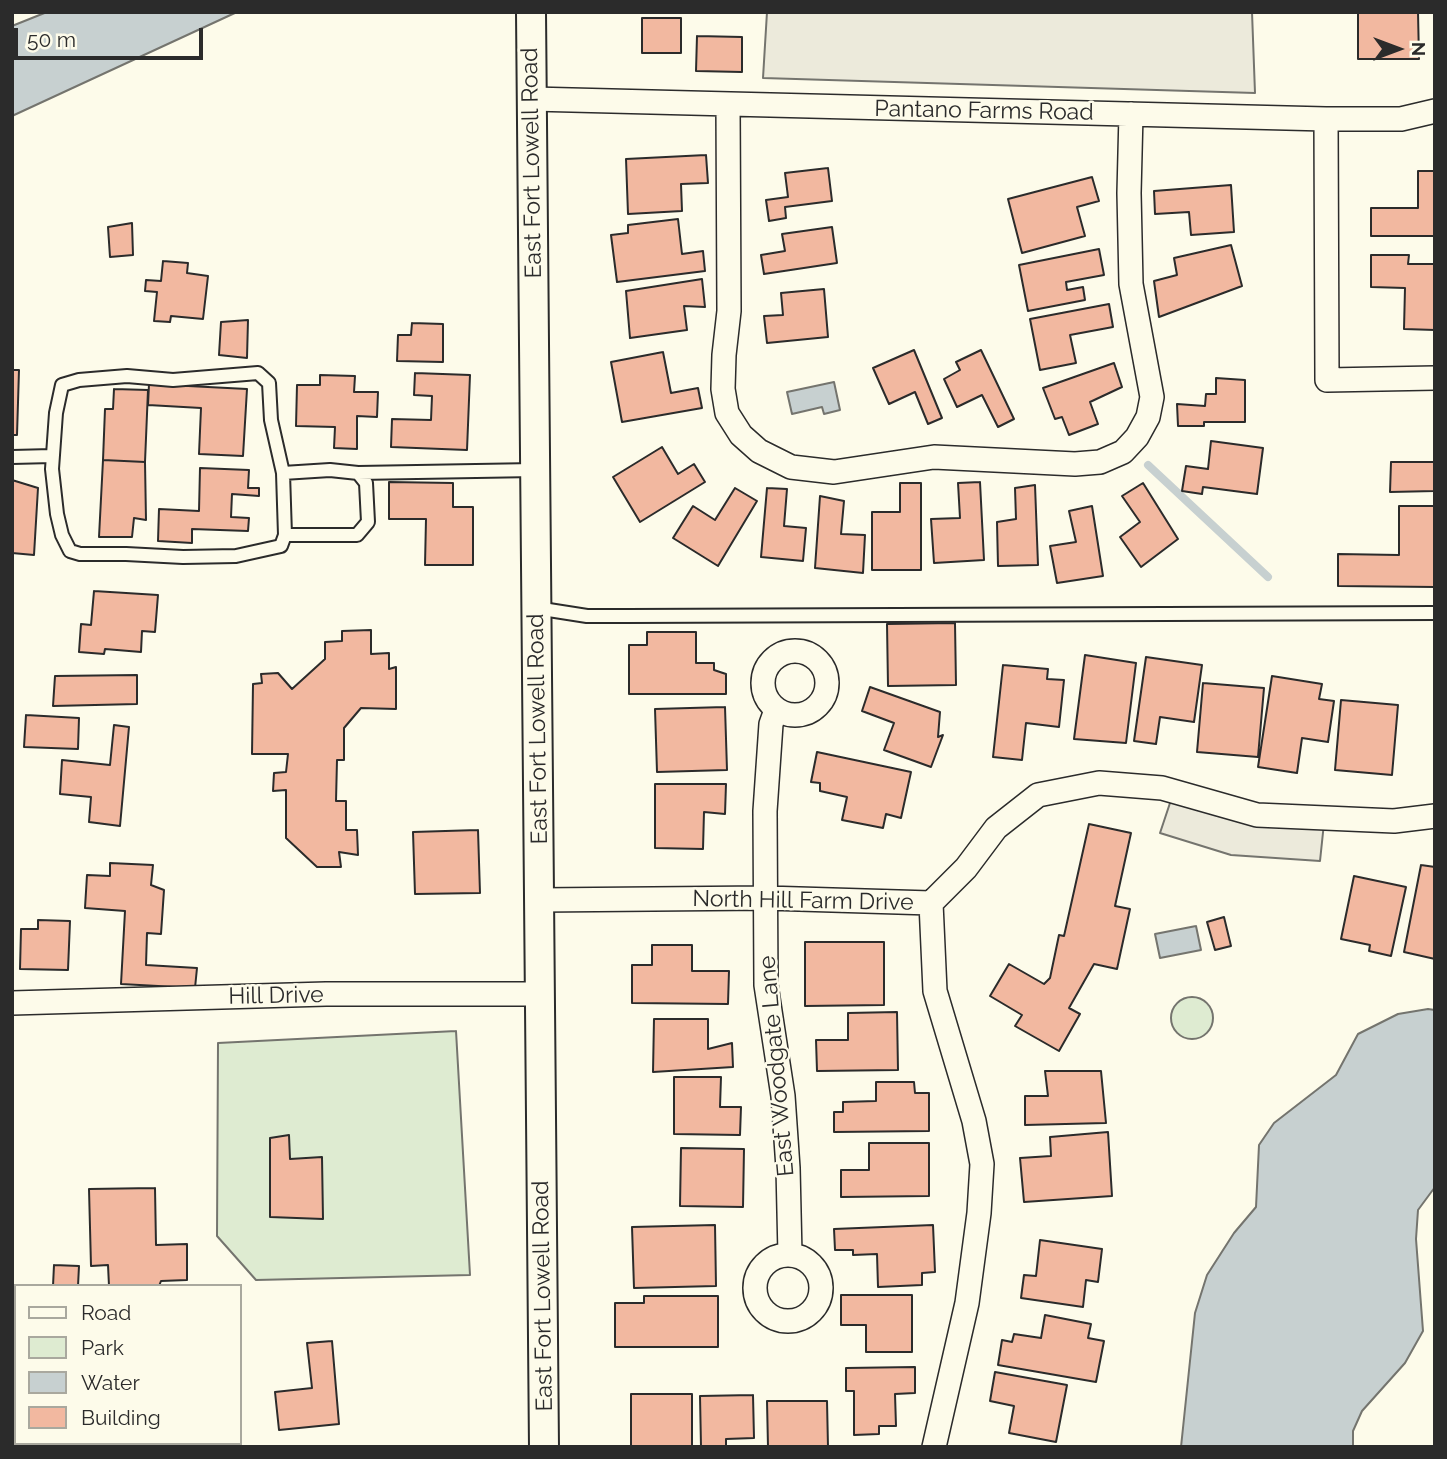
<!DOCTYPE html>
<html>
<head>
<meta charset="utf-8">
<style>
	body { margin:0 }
	#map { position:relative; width:1447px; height:1459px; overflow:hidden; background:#fdfbea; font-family:Raleway,sans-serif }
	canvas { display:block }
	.frame { position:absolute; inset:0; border:14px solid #2b2b2b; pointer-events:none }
	.legend { position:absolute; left:14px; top:1284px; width:228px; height:161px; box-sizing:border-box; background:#fdfbea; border:2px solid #a9a89e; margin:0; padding:9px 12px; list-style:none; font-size:21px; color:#2b2b2b }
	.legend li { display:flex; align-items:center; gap:14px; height:35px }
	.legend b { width:35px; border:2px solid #a9a89e }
	.north { position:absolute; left:1363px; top:14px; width:70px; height:70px; -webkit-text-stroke:5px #fdfbea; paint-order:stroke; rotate:90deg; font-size:19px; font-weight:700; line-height:28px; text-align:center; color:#2b2b2b }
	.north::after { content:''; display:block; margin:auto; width:24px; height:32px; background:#2b2b2b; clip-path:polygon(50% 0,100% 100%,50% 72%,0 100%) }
	.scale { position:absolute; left:14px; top:28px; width:189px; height:32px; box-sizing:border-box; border:4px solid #2b2b2b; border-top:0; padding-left:9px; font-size:21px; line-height:24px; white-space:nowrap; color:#2b2b2b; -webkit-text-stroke:5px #fdfbea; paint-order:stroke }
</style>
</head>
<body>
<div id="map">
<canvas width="1447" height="1459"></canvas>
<div class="frame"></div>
<ul class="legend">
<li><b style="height:9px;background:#fdfbea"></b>Road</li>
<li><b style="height:19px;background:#deebd1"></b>Park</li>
<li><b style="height:19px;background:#c7d0d0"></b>Water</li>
<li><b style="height:19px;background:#f2b8a0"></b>Building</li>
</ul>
<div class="north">N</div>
<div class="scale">50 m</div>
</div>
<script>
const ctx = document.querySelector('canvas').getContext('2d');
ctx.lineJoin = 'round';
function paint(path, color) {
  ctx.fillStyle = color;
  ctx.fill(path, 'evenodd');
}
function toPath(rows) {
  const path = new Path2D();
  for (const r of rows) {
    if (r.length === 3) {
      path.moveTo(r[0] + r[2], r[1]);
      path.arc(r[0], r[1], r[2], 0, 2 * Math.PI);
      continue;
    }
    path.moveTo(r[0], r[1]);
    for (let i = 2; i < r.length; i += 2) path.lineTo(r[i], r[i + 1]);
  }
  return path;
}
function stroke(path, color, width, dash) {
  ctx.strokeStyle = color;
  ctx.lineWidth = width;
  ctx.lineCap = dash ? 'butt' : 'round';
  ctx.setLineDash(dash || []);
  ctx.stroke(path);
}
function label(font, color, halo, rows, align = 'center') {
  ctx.font = font + ' Raleway,sans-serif';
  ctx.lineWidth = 5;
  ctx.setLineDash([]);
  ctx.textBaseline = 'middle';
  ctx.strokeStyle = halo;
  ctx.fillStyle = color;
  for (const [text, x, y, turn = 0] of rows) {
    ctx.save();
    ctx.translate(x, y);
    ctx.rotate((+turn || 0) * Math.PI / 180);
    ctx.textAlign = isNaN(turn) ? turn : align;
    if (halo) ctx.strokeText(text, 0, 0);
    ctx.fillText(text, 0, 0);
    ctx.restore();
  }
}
const green = toPath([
	[1192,1018,21],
	[456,1031,470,1275,256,1280,217,1236,218,1043,456,1031]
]);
const parking = toPath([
	[767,12,1252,12,1255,93,763,78,767,12],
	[1172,797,1324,823,1320,861,1231,855,1160,833,1172,797]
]);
const water = toPath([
	[47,12,237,12,12,116,12,26,47,12],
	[834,382,840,410,824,414,822,407,792,414,787,392,834,382],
	[1196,926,1201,950,1160,958,1155,934,1196,926],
	[1428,1009,1435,1010,1435,1187,1418,1210,1416,1239,1423,1331,1405,1363,1362,1411,1353,1431,1353,1447,1181,1447,1195,1313,1207,1275,1234,1233,1256,1207,1259,1145,1274,1123,1336,1075,1358,1034,1398,1014,1428,1009]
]);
const stream = toPath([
	[1148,465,1268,577]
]);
const building = toPath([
	[1358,12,1418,12,1419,59,1358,59,1358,12],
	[642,18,681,18,681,53,642,53,642,18],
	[697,36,742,37,742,72,696,71,697,36],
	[706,155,708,183,681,184,682,211,628,214,626,159,706,155],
	[828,168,832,201,785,207,786,218,769,221,766,200,788,197,785,173,828,168],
	[1418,171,1435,171,1435,236,1371,236,1371,208,1418,208,1418,171],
	[1092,177,1099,201,1077,207,1085,236,1022,253,1008,199,1092,177],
	[1231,185,1234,232,1191,235,1189,212,1155,214,1154,191,1231,185],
	[678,219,682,254,703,251,705,271,617,282,611,235,628,233,628,225,678,219],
	[132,223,133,255,110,257,108,227,132,223],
	[832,227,837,263,764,274,761,255,785,251,782,234,832,227],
	[1231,245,1242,286,1159,317,1154,281,1177,275,1174,258,1231,245],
	[1099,249,1104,275,1066,282,1067,290,1083,287,1085,300,1028,311,1019,265,1099,249],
	[1371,255,1409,255,1408,264,1435,264,1435,330,1404,329,1405,288,1371,287,1371,255],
	[163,261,188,263,187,273,208,276,203,319,171,316,170,322,154,321,157,292,145,291,146,280,161,281,163,261],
	[702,279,705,307,684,306,687,330,630,338,626,291,702,279],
	[824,289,828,337,767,343,764,316,783,315,781,293,824,289],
	[1109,304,1113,327,1070,335,1076,363,1040,370,1030,319,1109,304],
	[248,320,247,358,219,355,221,322,248,320],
	[412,323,443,324,443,362,397,361,398,335,411,335,412,323],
	[914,350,942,418,928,424,915,392,889,404,873,368,914,350],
	[981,350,1014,419,998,427,982,395,957,407,944,379,960,370,956,362,981,350],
	[663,352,671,393,698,388,702,408,622,422,611,362,663,352],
	[1114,363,1122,387,1090,402,1098,424,1069,435,1062,417,1055,419,1043,388,1114,363],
	[12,370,19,370,17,435,12,435,12,370],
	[415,373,470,375,467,450,391,447,392,419,431,420,432,396,414,395,415,373],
	[320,375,355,376,354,392,378,392,377,417,357,416,357,449,334,448,335,427,296,426,297,385,320,385,320,375],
	[1216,378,1245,380,1245,422,1204,422,1204,426,1178,426,1177,404,1205,406,1206,394,1216,394,1216,378],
	[149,384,247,389,243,456,199,454,201,408,148,405,149,384],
	[114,389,148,390,145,462,103,460,105,409,113,409,114,389],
	[1211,441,1263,448,1257,494,1203,487,1202,494,1182,491,1186,466,1208,469,1211,441],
	[662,447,678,474,694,464,705,482,640,522,613,477,662,447],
	[103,460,145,462,146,520,134,518,132,537,99,537,103,460],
	[1391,462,1435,462,1435,491,1390,492,1391,462],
	[200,468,249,470,248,488,259,488,259,496,232,494,231,517,249,518,248,531,192,529,192,543,158,541,159,509,199,511,200,468],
	[12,480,38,488,34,555,12,553,12,480],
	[389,482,453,483,453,507,473,507,473,565,425,565,426,519,389,519,389,482],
	[980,482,984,560,934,563,931,519,960,518,958,483,980,482],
	[900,483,921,483,921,570,872,570,872,512,900,512,900,483],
	[1143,483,1178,539,1141,567,1120,537,1140,522,1122,496,1143,483],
	[1035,485,1038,565,998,566,997,522,1016,519,1015,488,1035,485],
	[735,488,757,501,718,566,673,538,693,506,715,520,735,488],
	[767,488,787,489,784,526,806,528,803,561,761,557,767,488],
	[820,496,844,501,841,534,865,535,863,573,815,568,820,496],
	[1092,506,1103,576,1057,583,1050,546,1076,542,1069,511,1092,506],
	[1399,506,1435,506,1435,587,1338,586,1338,554,1399,555,1399,506],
	[94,591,158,595,155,632,142,631,141,652,105,649,104,654,79,652,81,624,91,625,94,591],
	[955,623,956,685,888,686,887,624,955,623],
	[371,630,371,654,389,653,389,669,396,667,396,709,361,708,344,728,344,760,337,760,336,801,346,801,346,830,357,830,358,855,339,852,341,867,317,867,286,838,286,790,273,791,274,773,286,772,288,754,252,754,253,684,262,683,261,674,278,673,292,689,325,659,325,642,342,641,342,631,371,630],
	[647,632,696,632,696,663,714,663,714,670,726,674,726,694,629,694,629,645,647,645,647,632],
	[1085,655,1136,663,1126,743,1074,739,1085,655],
	[1146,657,1202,665,1194,722,1160,717,1156,744,1134,741,1146,657],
	[1003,665,1048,669,1047,679,1064,680,1059,727,1026,723,1022,760,993,757,1003,665],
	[137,675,137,704,53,706,55,676,137,675],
	[1272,676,1322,684,1319,699,1334,701,1328,742,1302,738,1297,773,1258,767,1272,676],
	[1203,683,1264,688,1258,757,1197,752,1203,683],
	[870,687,940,712,938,737,943,735,931,767,884,750,894,723,862,711,870,687],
	[1341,700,1398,705,1392,775,1335,770,1341,700],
	[725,707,727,770,657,772,655,709,725,707],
	[26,715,79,718,78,749,24,747,26,715],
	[114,725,129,727,120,826,89,822,91,797,60,794,62,760,110,765,114,725],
	[817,752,911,772,901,818,886,814,883,828,842,820,847,797,820,791,820,783,811,782,817,752],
	[655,784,726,784,725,814,704,812,703,849,655,848,655,784],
	[1089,824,1131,833,1115,906,1130,909,1117,969,1094,964,1069,1008,1080,1014,1059,1051,1015,1026,1022,1015,990,996,1009,964,1044,984,1050,978,1059,935,1064,936,1089,824],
	[478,830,480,893,415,894,413,832,478,830],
	[110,863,153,865,151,885,164,890,161,934,147,933,146,965,197,968,195,988,121,984,125,911,85,908,87,875,110,876,110,863],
	[1421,865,1435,867,1435,959,1404,952,1421,865],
	[1354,876,1406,887,1391,956,1369,951,1370,945,1341,939,1354,876],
	[1224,917,1231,946,1215,950,1207,922,1224,917],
	[38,920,70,921,68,970,20,969,21,929,38,929,38,920],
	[805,942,884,942,884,1005,805,1006,805,942],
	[652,945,692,945,692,971,729,971,728,1004,632,1003,632,965,652,965,652,945],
	[897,1012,898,1070,817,1071,816,1040,848,1040,848,1013,897,1012],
	[654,1019,708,1019,708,1049,732,1043,733,1067,653,1072,654,1019],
	[1045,1071,1101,1071,1106,1123,1025,1125,1025,1096,1048,1096,1045,1071],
	[674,1077,721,1077,720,1107,741,1107,740,1135,674,1134,674,1077],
	[876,1082,914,1082,915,1093,929,1093,929,1131,834,1132,834,1112,843,1112,843,1102,876,1101,876,1082],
	[1108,1132,1112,1196,1024,1202,1020,1158,1051,1156,1050,1137,1108,1132],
	[289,1135,290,1159,322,1157,323,1219,270,1217,270,1138,289,1135],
	[869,1143,929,1143,929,1196,841,1197,841,1170,869,1170,869,1143],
	[681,1148,744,1149,743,1207,680,1206,681,1148],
	[155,1188,156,1245,187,1244,187,1280,161,1281,159,1286,109,1286,108,1265,91,1266,89,1189,155,1188],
	[715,1225,716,1286,634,1288,632,1227,715,1225],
	[933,1225,935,1272,922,1273,922,1285,878,1287,877,1254,853,1255,853,1250,835,1250,834,1229,933,1225],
	[1040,1240,1102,1249,1098,1282,1086,1280,1083,1307,1021,1298,1024,1275,1036,1276,1040,1240],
	[54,1265,79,1266,78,1286,53,1286,54,1265],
	[841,1295,912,1295,912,1352,866,1352,866,1325,841,1325,841,1295],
	[644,1296,718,1296,718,1347,615,1347,615,1303,644,1303,644,1296],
	[1045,1315,1091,1324,1088,1338,1104,1341,1096,1382,998,1365,1002,1340,1012,1342,1014,1334,1041,1338,1045,1315],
	[332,1341,339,1424,279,1430,275,1392,312,1388,307,1343,332,1341],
	[915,1367,915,1393,895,1394,896,1426,879,1426,879,1434,854,1435,854,1391,846,1391,846,1368,915,1367],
	[995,1372,1067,1385,1056,1442,1009,1433,1014,1406,990,1401,995,1372],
	[631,1394,692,1394,692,1447,631,1447,631,1394],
	[753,1395,754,1438,726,1439,726,1447,701,1447,700,1396,753,1395],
	[767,1401,827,1401,828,1447,768,1447,767,1401]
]);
const service = toPath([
	[12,457,52,456],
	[283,473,330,470,358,473,366,483,368,522,357,535,285,535,283,473,271,420,269,383,258,373,173,380,127,376,79,380,62,385,56,413,52,469,57,514,62,535,70,551,80,554,126,554,183,557,236,556,281,546,285,535],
	[358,473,535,470],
	[536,608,587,616,628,616,1435,613]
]);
const minor = toPath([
	[532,99,1326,119,1401,119,1435,111],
	[728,105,729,311,724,355,723,389,727,413,741,435,759,451,791,467,834,472,934,457,1075,464,1100,462,1123,452,1137,437,1148,417,1152,397,1131,284,1129,193,1131,114],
	[1326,119,1327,380,1435,378],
	[795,683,32],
	[776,710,771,724,765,811,766,985,783,1096,788,1168,790,1255],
	[539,900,766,898,931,903,966,868,996,828,1038,795,1099,783,1162,788,1257,815,1394,821,1435,816],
	[931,903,935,991,974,1121,982,1164,979,1213,967,1303,934,1447],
	[12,1003,326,994,540,994],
	[788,1288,33]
]);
const tertiary = toPath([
	[531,12,544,1447]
]);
const streetNames = [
	["Pantano Farms Road",984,111,1],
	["East Fort Lowell Road",532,163,-91],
	["East Fort Lowell Road",538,729,-91],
	["North Hill Farm Drive",803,901,1],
	["Hill Drive",276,996,-1],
	["East Woodgate Lane",777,1066,-95],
	["East Fort Lowell Road",543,1296,-91]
];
paint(green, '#deebd1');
stroke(green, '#74746e', 2);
paint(parking, '#eceadb');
stroke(parking, '#74746e', 2);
paint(water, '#c7d0d0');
stroke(water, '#74746e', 2);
stroke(stream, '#c7d0d0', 8);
paint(building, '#f2b8a0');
stroke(building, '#2b2b2b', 2);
stroke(service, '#2b2b2b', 16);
stroke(minor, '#2b2b2b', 26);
stroke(tertiary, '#2b2b2b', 32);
stroke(service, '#fdfbea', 12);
stroke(minor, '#fdfbea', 23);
stroke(tertiary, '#fdfbea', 28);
label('23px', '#2b2b2b', '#fdfbea', streetNames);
</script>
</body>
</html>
